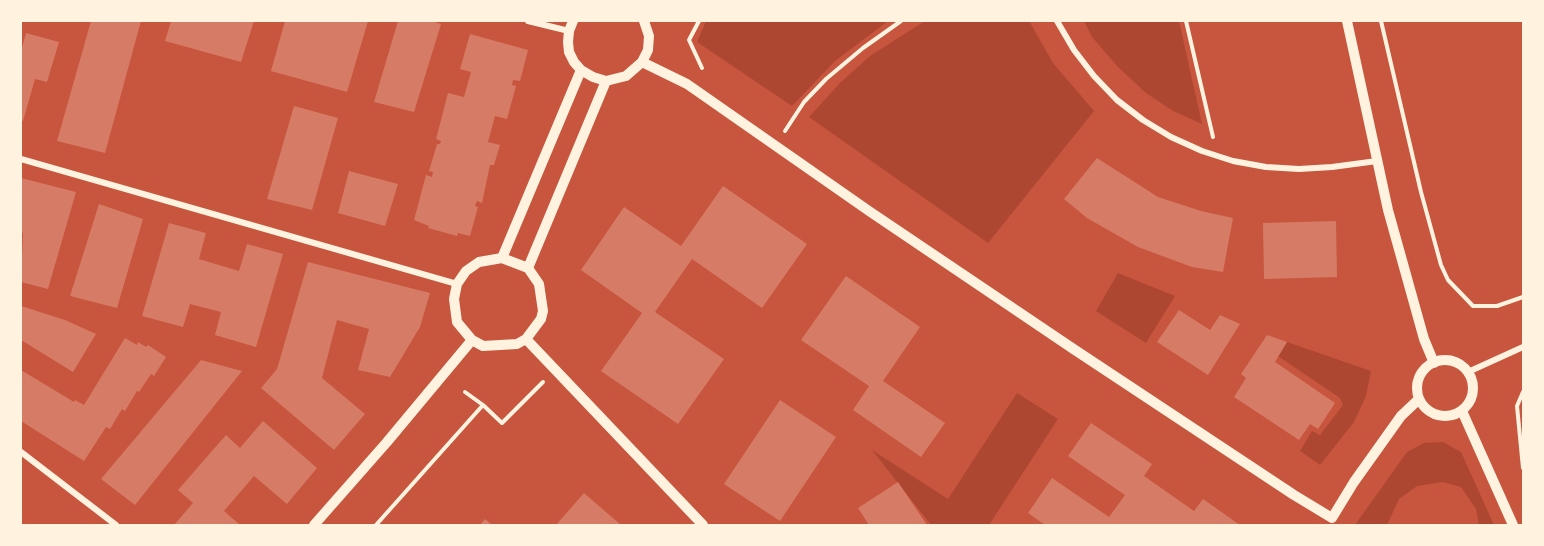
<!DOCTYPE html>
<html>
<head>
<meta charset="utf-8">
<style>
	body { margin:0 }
	#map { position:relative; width:1544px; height:546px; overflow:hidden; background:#c8553d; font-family:Karla,sans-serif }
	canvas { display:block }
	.frame { position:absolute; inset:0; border:22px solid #fff3e0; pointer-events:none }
</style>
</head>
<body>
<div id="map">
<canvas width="1544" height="546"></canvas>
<div class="frame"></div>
</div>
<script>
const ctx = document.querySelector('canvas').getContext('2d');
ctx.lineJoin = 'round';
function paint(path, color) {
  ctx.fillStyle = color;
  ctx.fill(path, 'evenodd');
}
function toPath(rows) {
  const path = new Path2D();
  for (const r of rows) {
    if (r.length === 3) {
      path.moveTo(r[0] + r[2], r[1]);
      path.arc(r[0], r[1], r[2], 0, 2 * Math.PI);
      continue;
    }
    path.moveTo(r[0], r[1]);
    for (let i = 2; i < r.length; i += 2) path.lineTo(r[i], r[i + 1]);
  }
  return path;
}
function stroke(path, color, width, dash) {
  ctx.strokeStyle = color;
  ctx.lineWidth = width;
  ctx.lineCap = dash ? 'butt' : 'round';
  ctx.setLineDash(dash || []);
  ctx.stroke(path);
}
const green = toPath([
	[706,21,888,21,835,61,792,106,697,42],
	[925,21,1029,21,1053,63,1094,111,988,243,809,117,840,83,870,56],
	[1084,21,1179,21,1202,124,1173,111,1146,93,1117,66,1092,37],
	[1118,273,1175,296,1146,343,1096,311],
	[1287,342,1371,371,1366,396,1354,422,1320,465,1300,451,1312,431,1320,435,1343,405,1340,398,1278,356],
	[1017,393,1058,419,989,525,931,525,872,450,948,499],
	[1443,442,1461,452,1494,525,1479,525,1476,509,1461,487,1443,482,1417,486,1399,499,1387,525,1355,525,1407,452,1424,443]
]);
const building = toPath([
	[91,21,141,21,105,153,57,141],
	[171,21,254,21,241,62,165,41],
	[285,21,368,21,347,92,271,71],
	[398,21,431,21,441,24,414,112,374,102],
	[26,33,59,42,47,82,35,79,23,121,21,120,21,51],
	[470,34,528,50,520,81,513,80,512,85,516,86,507,119,495,116,488,142,500,145,494,165,490,165,482,203,477,201,475,206,478,207,470,236,458,233,457,236,428,228,429,226,414,220,426,175,432,177,433,172,429,171,437,144,440,144,441,141,436,139,448,93,464,97,471,72,460,69],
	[294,106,338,118,312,210,267,199],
	[1097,158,1158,197,1201,211,1233,218,1223,272,1192,267,1138,247,1087,218,1064,199],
	[349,171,398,184,385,226,338,213],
	[21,178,76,192,48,289,21,282,23,233,21,232],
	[723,186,807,244,762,308,692,259,655,312,724,359,678,424,601,371,642,313,581,270,624,207,681,246],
	[99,204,143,219,117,308,70,296],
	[1336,221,1337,277,1264,279,1263,223],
	[169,223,206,233,199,259,239,271,247,244,283,254,256,347,215,335,221,312,190,304,183,327,142,316],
	[308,262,430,293,420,327,390,377,358,370,369,329,337,320,322,378,365,414,334,450,261,388,277,369],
	[846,276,920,327,883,381,945,423,921,457,853,410,869,386,801,340],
	[21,306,65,320,96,334,73,372,21,340],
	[1179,310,1210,330,1220,315,1240,324,1208,375,1157,342],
	[1267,335,1287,342,1275,362,1335,403,1318,429,1310,424,1299,440,1234,397,1246,378,1241,374],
	[125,338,137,345,138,342,146,347,148,345,166,357,154,376,151,374,139,392,137,391,125,411,122,409,110,429,106,427,84,461,21,421,21,370,74,402,75,400,84,405],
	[201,360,242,371,135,505,101,479],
	[780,400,836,437,780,521,724,484],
	[263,421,317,468,287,504,254,476,224,511,240,525,174,525,193,503,178,490,226,435,240,448],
	[1091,423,1152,464,1144,476,1194,511,1203,499,1240,525,1045,525,1028,513,1052,478,1109,517,1125,495,1068,456],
	[898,482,927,525,869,525,858,508],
	[584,493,621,525,556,525],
	[485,519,492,525,480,525]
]);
const path = toPath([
	[699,21,689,40,702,68],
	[1186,21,1213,137],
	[1381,21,1421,192,1441,265,1448,280,1473,306,1497,306,1523,297],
	[785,131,804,102,826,79,863,48,901,21],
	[1523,392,1517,406,1523,468],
	[483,405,502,423,543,382],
	[376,525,483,405,465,392]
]);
const minor = toPath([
	[528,21,569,31],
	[1057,21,1074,50,1094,76,1117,100,1143,120,1171,137,1202,151,1233,161,1266,167,1299,169,1332,167,1377,161],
	[21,159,457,284],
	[1468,372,1523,347],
	[21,452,116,525]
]);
const tertiary = toPath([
	[573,21,569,31,568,42,569,52,574,62,581,70,593,77,606,81,626,76,642,62,648,50,649,36,644,21],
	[1347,21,1388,210,1424,339,1434,363],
	[642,62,687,84,869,211,1072,348,1294,495,1332,518,1354,482,1401,416,1419,399],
	[502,258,528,268,539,284,543,311,541,319,526,339,517,344,483,346,472,340,457,322,454,299,457,284,466,271,479,262,502,258],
	[502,258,581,70],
	[528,268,606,81],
	[526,339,703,525],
	[1445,388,28],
	[1462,411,1513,525],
	[314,525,387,442,472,340]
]);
paint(green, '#ae4732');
paint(building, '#d67c66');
stroke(path, '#fff3e0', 4);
stroke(minor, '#fff3e0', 6);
stroke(tertiary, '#fff3e0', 10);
</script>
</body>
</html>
